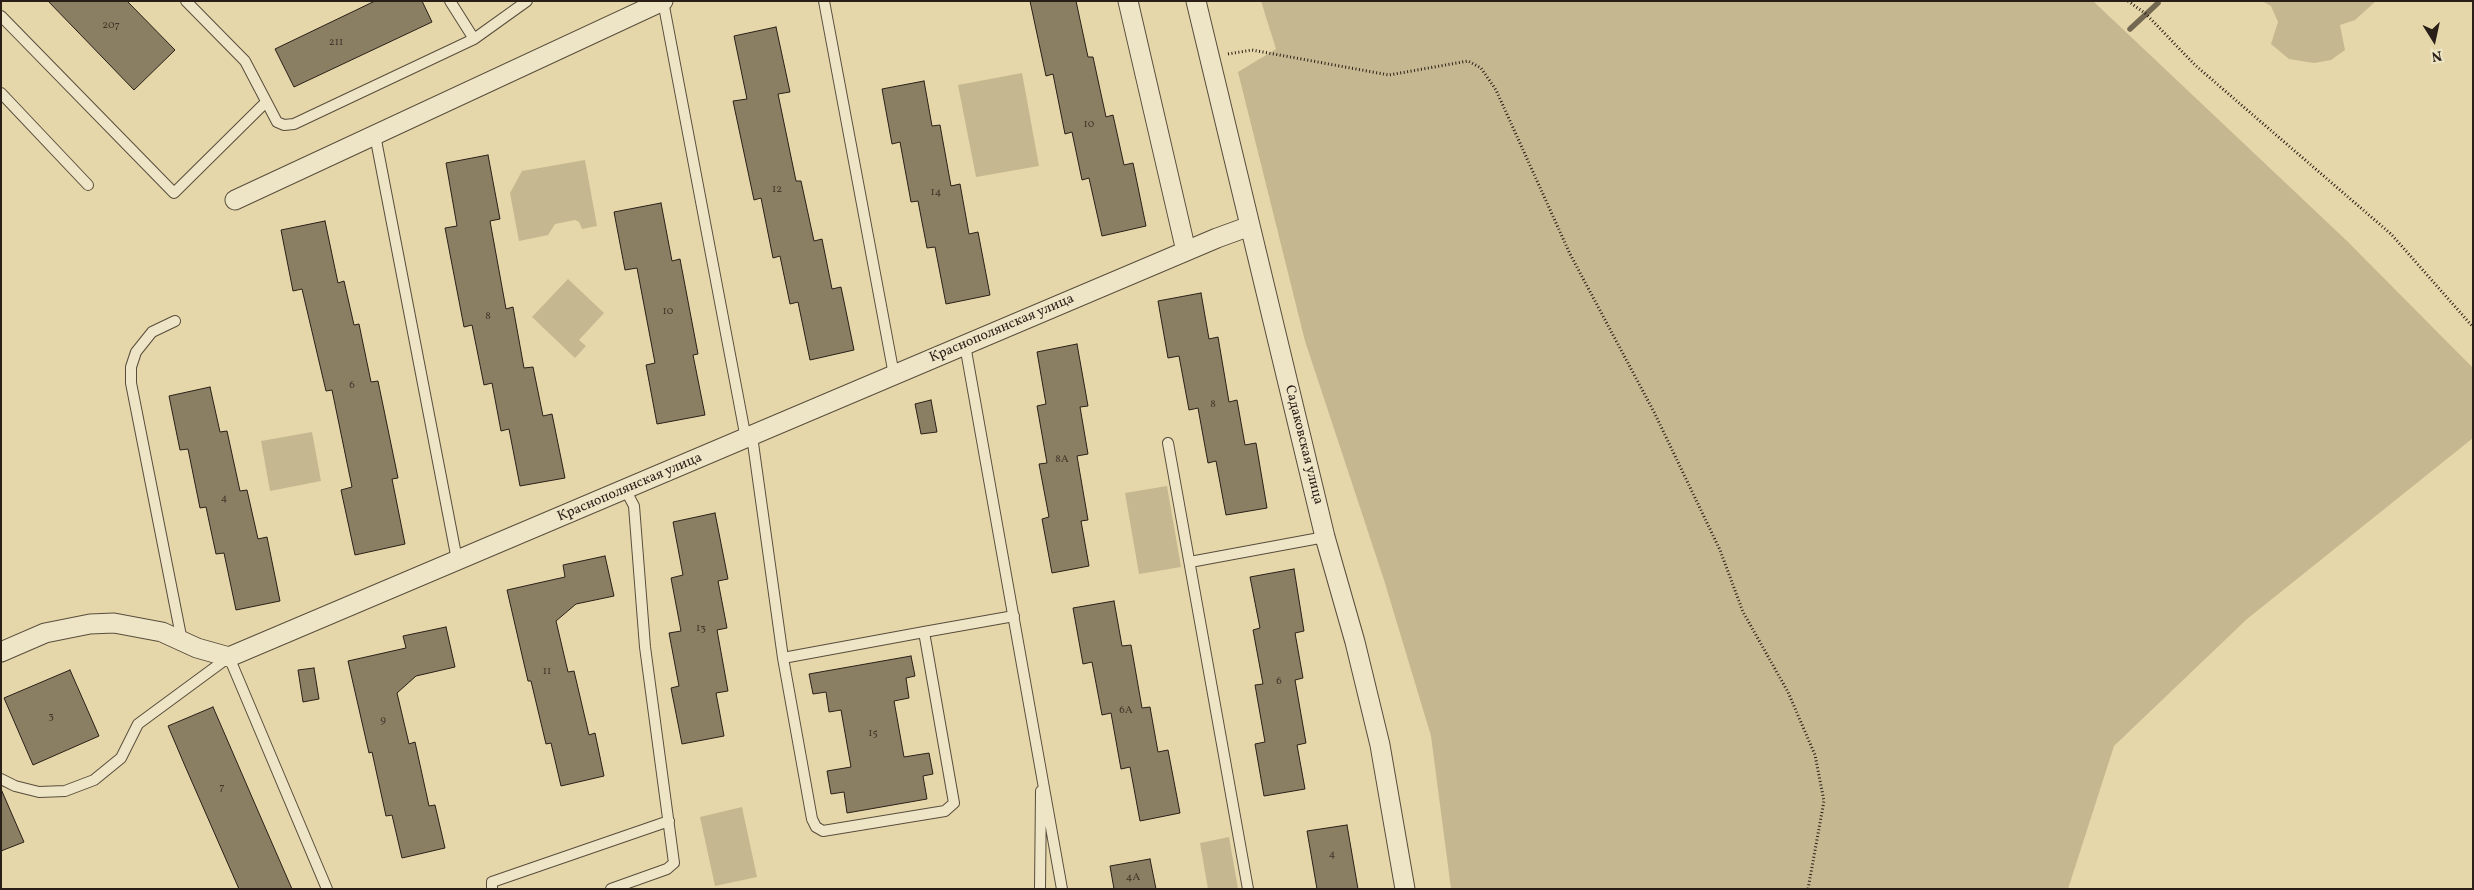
<!DOCTYPE html>
<html>
<head>
<meta charset="utf-8">
<style>
	body { margin:0 }
	#map { position:relative; width:2474px; height:890px; overflow:hidden; background:#e5d7a9; font-family:Vollkorn,serif }
	canvas { display:block }
	.frame { position:absolute; inset:0; border:2px solid #291f18; pointer-events:none }
	.north { position:absolute; left:2409px; top:15px; width:50px; height:50px; -webkit-text-stroke:4px #eee5c7; paint-order:stroke; rotate:170deg; font-size:14px; font-weight:700; line-height:20px; text-align:center; color:#291f18 }
	.north::after { content:''; display:block; margin:auto; width:18px; height:22px; background:#291f18; clip-path:polygon(50% 0,100% 100%,50% 72%,0 100%) }
</style>
</head>
<body>
<div id="map">
<canvas width="2474" height="890"></canvas>
<div class="frame"></div>
<div class="north">N</div>
</div>
<script>
const ctx = document.querySelector('canvas').getContext('2d');
ctx.lineJoin = 'round';
function paint(path, color) {
  ctx.fillStyle = color;
  ctx.fill(path, 'evenodd');
}
function toPath(rows) {
  const path = new Path2D();
  for (const r of rows) {
    path.moveTo(r[0], r[1]);
    for (let i = 2; i < r.length; i += 2) path.lineTo(r[i], r[i + 1]);
  }
  return path;
}
function stroke(path, color, width, dash) {
  ctx.strokeStyle = color;
  ctx.lineWidth = width;
  ctx.lineCap = dash ? 'butt' : 'round';
  ctx.setLineDash(dash || []);
  ctx.stroke(path);
}
function label(font, color, halo, rows, align = 'center') {
  ctx.font = font + ' Vollkorn,serif';
  ctx.lineWidth = 4.5;
  ctx.setLineDash([]);
  ctx.textBaseline = 'middle';
  ctx.strokeStyle = halo;
  ctx.fillStyle = color;
  for (const [text, x, y, turn = 0] of rows) {
    ctx.save();
    ctx.translate(x, y);
    ctx.rotate((+turn || 0) * Math.PI / 180);
    ctx.textAlign = isNaN(turn) ? turn : align;
    if (halo) ctx.strokeText(text, 0, 0);
    ctx.fillText(text, 0, 0);
    ctx.restore();
  }
}
const green = toPath([
	[1261,1,2093,1,2347,241,2473,368,2473,438,2247,619,2114,746,2068,889,1451,889,1431,736,1384,580,1305,341,1238,72,1276,49],
	[2262,1,2376,1,2355,20,2340,25,2345,50,2331,60,2314,63,2289,59,2271,44,2278,22,2271,6],
	[1022,73,1039,166,976,177,958,85],
	[585,160,597,226,582,229,579,222,575,220,555,224,548,235,519,241,510,193,522,171],
	[568,279,604,313,579,340,586,346,575,358,532,317],
	[312,432,321,481,270,491,261,441],
	[1167,486,1181,567,1139,574,1125,493],
	[742,807,757,877,715,886,700,817],
	[1229,837,1238,889,1208,889,1200,843]
]);
const stream = toPath([
	[2130,29,2158,3]
]);
const building = toPath([
	[48,1,127,1,175,50,134,90,48,1],
	[375,1,422,1,432,22,294,87,275,49,375,1],
	[1030,1,1076,1,1088,57,1093,57,1106,117,1113,115,1124,165,1133,163,1146,226,1102,236,1089,178,1082,180,1072,132,1065,134,1053,74,1046,76,1030,1],
	[776,27,790,92,778,94,796,181,801,181,814,241,822,239,832,289,841,287,854,350,810,360,798,302,790,304,780,256,773,258,761,198,754,200,733,101,747,99,734,36,776,27],
	[924,81,932,126,940,125,951,186,960,184,969,234,978,232,990,295,946,304,935,247,927,248,918,201,911,202,900,142,892,144,882,89,924,81],
	[488,155,500,219,490,221,506,309,513,307,524,368,533,367,543,416,552,414,565,478,520,486,509,429,501,431,492,383,484,385,472,325,464,327,445,228,457,226,446,163,488,155],
	[661,203,672,261,680,259,698,354,693,355,705,415,657,424,646,365,655,363,637,268,625,270,614,212,661,203],
	[325,221,338,283,344,281,354,325,359,324,371,382,378,381,398,478,392,479,405,544,355,555,341,490,352,487,332,390,326,391,302,289,293,291,281,230,325,221],
	[1201,293,1209,339,1218,337,1229,402,1237,400,1245,445,1256,443,1267,508,1226,515,1216,461,1208,463,1198,408,1189,410,1179,356,1168,358,1158,301,1201,293],
	[1077,344,1088,406,1080,407,1088,454,1077,456,1088,520,1081,521,1089,566,1052,573,1042,519,1049,517,1039,464,1047,463,1037,406,1046,404,1037,352,1077,344],
	[210,387,220,432,227,431,240,491,247,490,258,539,267,537,280,601,236,610,224,553,216,554,206,507,200,508,188,449,180,450,169,396,210,387],
	[931,400,937,432,921,434,915,404,931,400],
	[715,513,728,579,718,581,727,628,717,630,728,691,716,693,724,736,682,744,671,688,679,686,669,633,681,631,671,578,683,575,673,522,715,513],
	[605,556,614,596,576,604,556,621,568,672,574,671,589,735,595,733,604,776,561,786,551,743,546,744,531,681,528,681,507,590,565,577,563,565,605,556],
	[1294,569,1304,631,1295,633,1303,678,1295,680,1306,743,1297,745,1305,789,1264,796,1255,744,1265,742,1255,685,1263,684,1253,630,1260,628,1250,577,1294,569],
	[1114,601,1122,646,1131,645,1142,708,1150,707,1158,752,1168,750,1180,813,1140,821,1130,767,1121,769,1111,713,1102,715,1092,662,1083,664,1073,608,1114,601],
	[446,627,455,667,416,676,397,693,409,744,415,742,429,806,435,805,445,848,402,858,392,815,386,816,372,752,369,753,348,661,406,648,403,636,446,627],
	[911,656,915,676,906,678,909,698,894,701,904,757,929,753,933,774,923,776,927,799,847,813,844,792,831,794,827,771,851,767,841,710,829,712,826,692,813,694,809,674,911,656],
	[314,668,319,699,303,702,298,670,314,668],
	[70,670,99,736,33,765,4,698,70,670],
	[213,707,258,811,292,889,239,889,185,766,168,726,213,707],
	[1,789,24,842,1,851,1,789],
	[1347,825,1358,889,1317,889,1307,831,1347,825],
	[1150,859,1156,889,1114,889,1110,866,1150,859]
]);
const path = toPath([
	[2128,1,2146,14,2195,65,2391,234,2473,327],
	[1228,54,1252,50,1389,75,1468,61,1481,68,1496,90,1570,254,1654,412,1720,550,1743,612,1788,692,1815,755,1824,801,1808,889]
]);
const service = toPath([
	[186,1,245,61,277,122,284,125,294,124,474,39,527,1],
	[450,1,474,39],
	[663,1,746,439],
	[824,1,894,375],
	[1,16,174,193,266,102],
	[1,93,88,185],
	[375,135,457,560],
	[175,321,152,332,136,352,131,367,131,383,182,641],
	[965,345,1062,889],
	[752,436,783,658],
	[1168,443,1248,889],
	[1190,562,1325,537],
	[924,632,954,803,945,811,823,831,816,827,812,819,783,658,924,632,1014,616],
	[1,779,15,786,39,792,65,791,94,780,121,758,138,724,229,657,327,889],
	[492,889,492,882,669,821],
	[611,889,667,869,674,863,645,647,634,506,625,489],
	[1040,889,1041,791]
]);
const minor = toPath([
	[1128,1,1186,251],
	[1196,1,1325,537,1355,642,1380,745,1405,889],
	[235,200,663,1],
	[1,652,45,633,90,624,114,623,162,632,197,648,229,657,1217,238,1250,226]
]);
const numberNames = [
	["207",111,26],
	["211",336,43],
	["10",1089,125],
	["12",777,190],
	["14",936,193],
	["10",668,312],
	["8",488,317],
	["6",352,386],
	["8",1213,405],
	["8А",1062,460],
	["4",224,499],
	["13",701,629],
	["11",547,672],
	["6",1279,682],
	["6А",1126,711],
	["3",51,717],
	["9",383,721],
	["15",873,734],
	["7",222,788],
	["4",1332,855],
	["4А",1133,878]
];
const streetNames = [
	["Краснополянская улица",1002,329,-23],
	["Садаковская улица",1303,445,76],
	["Краснополянская улица",630,488,-23]
];
paint(green, '#c5b890');
stroke(stream, '#736852', 5.5);
paint(building, '#8b7f63');
stroke(building, '#291f18', 1);
stroke(service, '#584d3c', 12);
stroke(minor, '#584d3c', 21);
stroke(path, '#291f18', 3, [1, 2.5]);
stroke(service, '#eee5c7', 10);
stroke(minor, '#eee5c7', 19);
label('11px', '#42372b', null, numberNames);
label('14px', '#291f18', '#eee5c7', streetNames);
</script>
</body>
</html>
